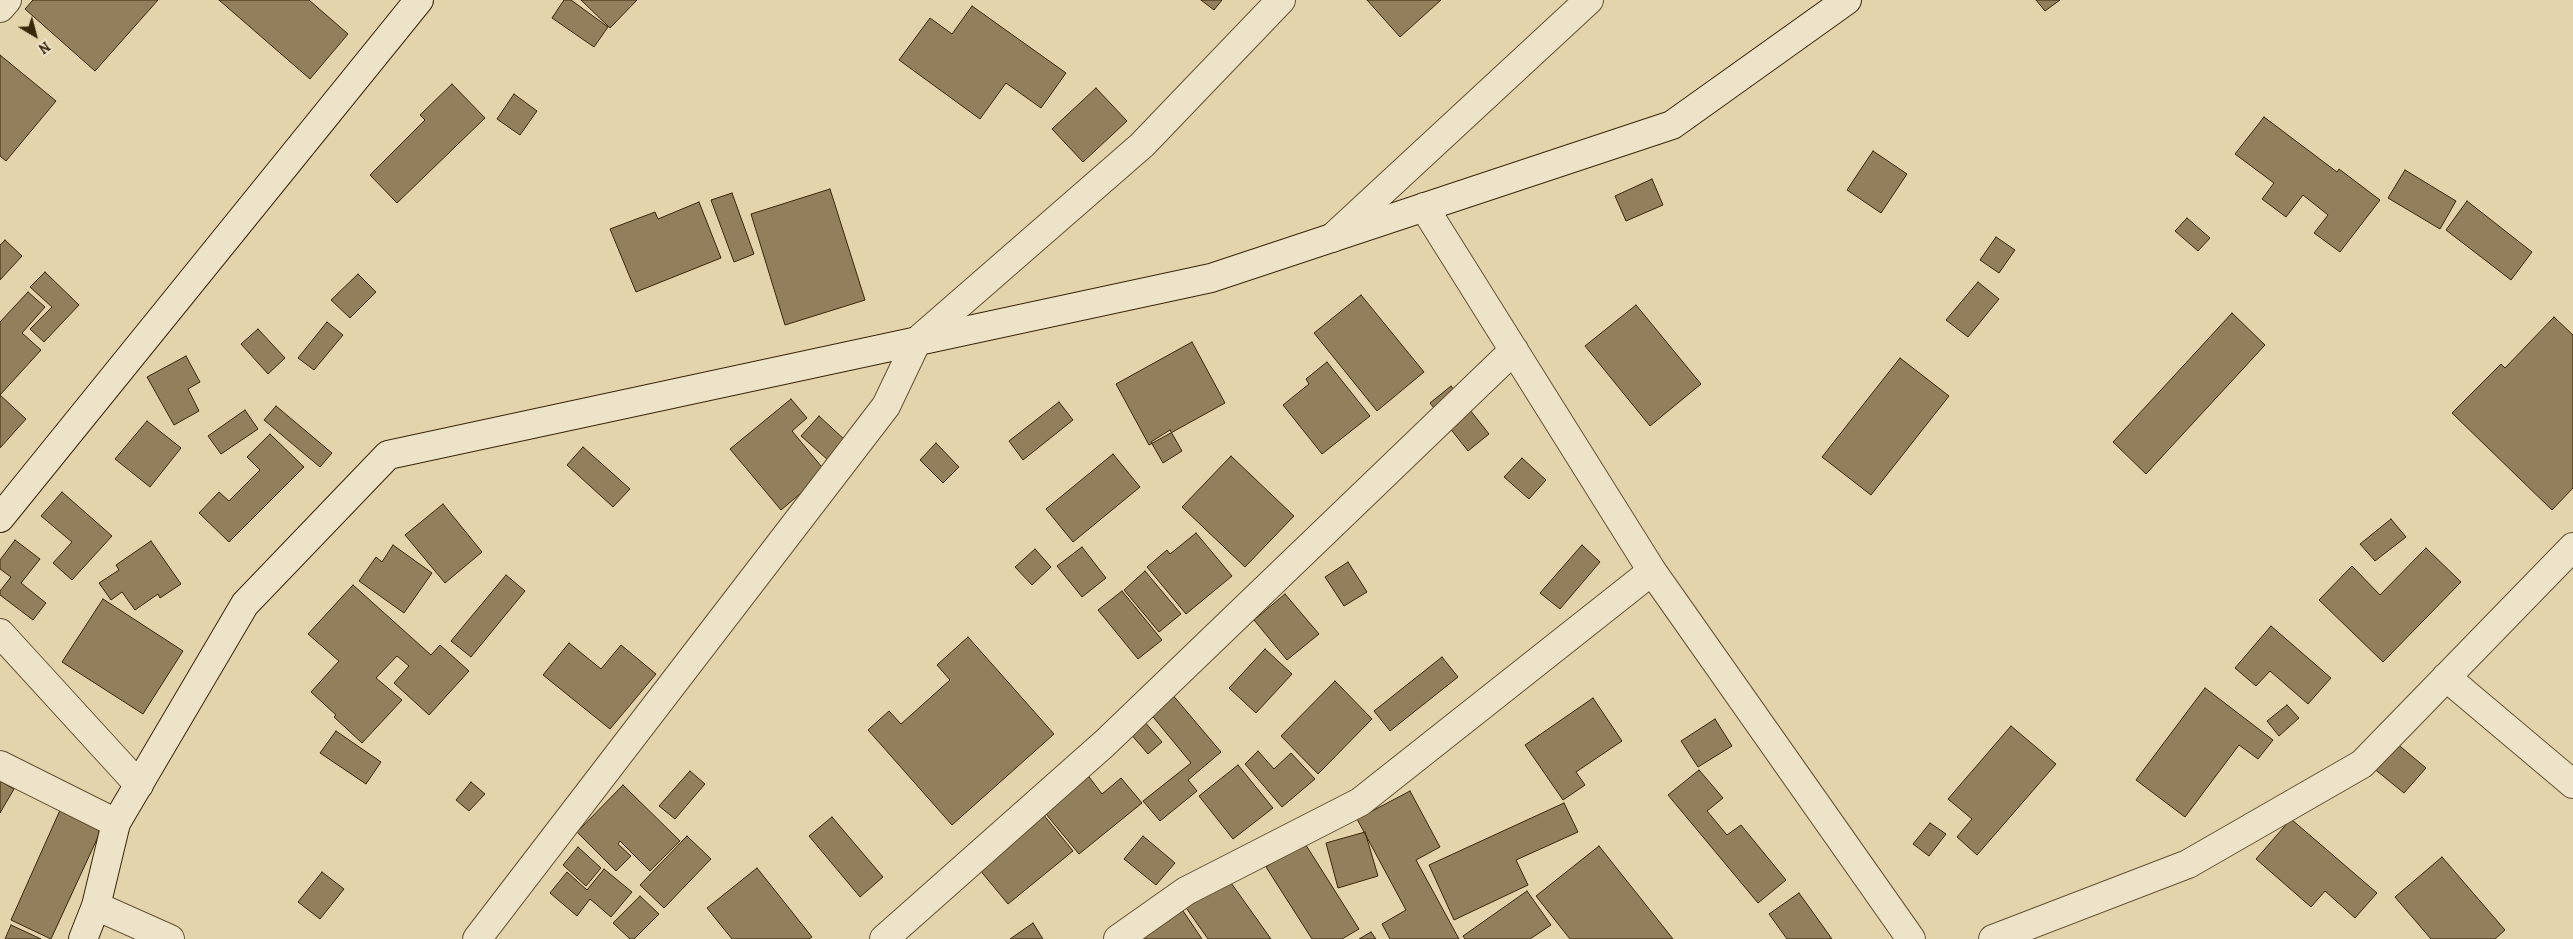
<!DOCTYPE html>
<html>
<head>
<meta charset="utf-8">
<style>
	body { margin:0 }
	#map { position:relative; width:2573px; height:939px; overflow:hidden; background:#e3d4ac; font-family:Alegreya,serif }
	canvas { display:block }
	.north { position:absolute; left:10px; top:10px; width:50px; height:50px; -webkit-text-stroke:4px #ede3c9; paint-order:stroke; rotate:143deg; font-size:14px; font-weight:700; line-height:20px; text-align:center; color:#3a2608 }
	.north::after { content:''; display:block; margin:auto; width:18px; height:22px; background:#3a2608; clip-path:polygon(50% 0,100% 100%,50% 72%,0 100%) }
</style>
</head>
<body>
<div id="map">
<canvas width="2573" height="939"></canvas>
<div class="north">N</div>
</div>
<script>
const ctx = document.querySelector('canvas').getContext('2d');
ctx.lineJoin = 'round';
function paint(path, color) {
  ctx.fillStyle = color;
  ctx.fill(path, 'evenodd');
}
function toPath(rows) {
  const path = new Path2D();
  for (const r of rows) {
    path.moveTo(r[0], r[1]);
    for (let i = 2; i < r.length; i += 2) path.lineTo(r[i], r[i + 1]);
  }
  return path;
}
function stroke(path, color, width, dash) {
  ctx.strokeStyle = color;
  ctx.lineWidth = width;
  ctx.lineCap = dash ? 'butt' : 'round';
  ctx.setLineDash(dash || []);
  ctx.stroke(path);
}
const building = toPath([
	[33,0,158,0,95,71,25,9,33,0],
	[219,0,309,0,348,34,310,79,219,0],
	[564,0,571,0,608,27,594,47,552,18,564,0],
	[581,0,637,0,610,28,581,0],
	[1201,0,1222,0,1214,10,1201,0],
	[1367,0,1441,0,1400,37,1367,0],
	[2036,0,2060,0,2045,11,2036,0],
	[972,6,1066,73,1041,108,1006,83,980,119,899,60,930,18,952,34,972,6],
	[0,55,56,101,6,161,0,156,0,55],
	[452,84,485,118,397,203,370,175,425,120,420,115,452,84],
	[1096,88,1127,121,1083,162,1052,129,1096,88],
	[514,94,537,111,520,135,497,119,514,94],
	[2264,117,2337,172,2339,169,2380,200,2340,252,2314,233,2328,215,2303,195,2286,217,2262,199,2274,183,2235,154,2264,117],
	[1873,151,1907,174,1881,213,1847,190,1873,151],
	[2405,170,2456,201,2440,229,2388,198,2405,170],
	[1652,179,1663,205,1626,221,1615,196,1652,179],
	[830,189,865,300,785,325,751,214,830,189],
	[732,193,754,254,734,262,711,200,732,193],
	[2467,201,2532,252,2511,280,2446,230,2467,201],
	[699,202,721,258,636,292,610,229,655,212,658,219,699,202],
	[2187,218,2210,238,2198,251,2175,231,2187,218],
	[1996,237,2015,250,1999,273,1980,260,1996,237],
	[5,240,22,256,0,280,0,245,5,240],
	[45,272,79,305,44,342,30,329,52,307,30,287,45,272],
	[358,274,376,292,350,318,331,300,358,274],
	[1978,282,1999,299,1968,337,1946,320,1978,282],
	[28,292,45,307,22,333,41,350,0,395,0,322,28,292],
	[1361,295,1424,372,1377,411,1314,333,1361,295],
	[1636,305,1701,384,1650,426,1585,346,1636,305],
	[2232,313,2265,345,2146,474,2113,442,2232,313],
	[2554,317,2573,335,2573,488,2552,510,2452,413,2501,364,2505,368,2554,317],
	[327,322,343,335,314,370,298,358,327,322],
	[258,329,285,358,268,374,241,344,258,329],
	[1192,342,1225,403,1149,445,1116,384,1192,342],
	[186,356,200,382,188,389,199,411,174,425,147,377,186,356],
	[1900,358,1949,396,1871,495,1822,457,1900,358],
	[1327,362,1370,416,1322,454,1283,405,1309,384,1306,379,1327,362],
	[1451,386,1489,434,1468,451,1430,403,1451,386],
	[0,395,26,419,0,448,0,395],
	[791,399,807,418,792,431,826,472,781,510,730,449,791,399],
	[1059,402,1073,420,1023,460,1009,441,1059,402],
	[276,406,332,453,320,467,264,420,276,406],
	[245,410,258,429,221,454,208,436,245,410],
	[819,416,846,441,828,460,801,436,819,416],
	[147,421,181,448,150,487,115,459,147,421],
	[1170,430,1182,451,1163,463,1151,442,1170,430],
	[270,434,304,467,229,542,199,513,219,492,229,501,260,470,247,457,270,434],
	[936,443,959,467,943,483,920,460,936,443],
	[583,447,630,489,613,507,567,465,583,447],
	[1113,454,1140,487,1073,542,1046,509,1113,454],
	[1231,456,1294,516,1245,567,1182,507,1231,456],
	[1522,458,1546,480,1529,499,1504,477,1522,458],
	[62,492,112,536,72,580,53,563,72,542,41,516,62,492],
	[443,504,482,552,445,583,405,535,443,504],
	[2391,519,2406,537,2375,561,2360,544,2391,519],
	[1196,533,1232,576,1186,614,1147,567,1167,550,1170,554,1196,533],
	[15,540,40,559,21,583,46,603,33,620,0,595,0,591,11,577,0,569,0,560,15,540],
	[151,541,181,584,160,598,158,594,135,610,122,592,111,600,99,583,119,570,116,565,151,541],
	[393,545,432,573,404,613,359,581,376,557,382,562,393,545],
	[1582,545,1600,562,1560,609,1540,593,1582,545],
	[1082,547,1106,578,1082,597,1057,566,1082,547],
	[2426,548,2461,582,2383,662,2319,600,2352,566,2380,595,2426,548],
	[1035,549,1051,567,1032,585,1015,567,1035,549],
	[1348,562,1367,592,1344,606,1325,577,1348,562],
	[1145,571,1181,614,1159,632,1124,590,1145,571],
	[506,575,525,591,471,657,451,641,506,575],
	[353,585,431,655,440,645,469,671,429,715,394,683,409,666,397,656,376,678,402,700,362,743,334,717,336,715,311,692,339,661,308,634,353,585],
	[1122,591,1162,640,1138,659,1098,610,1122,591],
	[1285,594,1319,634,1287,660,1254,620,1285,594],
	[103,599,183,651,143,714,62,662,103,599],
	[2271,626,2331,678,2308,704,2270,671,2256,686,2235,668,2271,626],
	[968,637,1054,734,952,825,868,730,889,711,901,724,950,680,937,665,968,637],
	[569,643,601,669,621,645,656,674,610,729,543,675,569,643],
	[1265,649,1292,674,1256,713,1229,688,1265,649],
	[1442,657,1458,677,1390,731,1374,711,1442,657],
	[1335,681,1372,719,1318,774,1281,736,1335,681],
	[2205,688,2273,740,2258,759,2239,745,2185,817,2136,780,2205,688],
	[1171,693,1221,752,1188,780,1197,791,1160,821,1143,801,1191,763,1149,712,1171,693],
	[1593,698,1622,741,1576,772,1585,785,1563,800,1525,745,1593,698],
	[2287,705,2299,718,2279,736,2267,721,2287,705],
	[1715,719,1732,746,1698,767,1681,741,1715,719],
	[1143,720,1162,742,1148,754,1129,732,1143,720],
	[2011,726,2056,764,1977,855,1957,837,1972,819,1948,799,2011,726],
	[336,731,381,762,366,784,320,753,336,731],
	[2389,737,2426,768,2404,793,2367,763,2389,737],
	[1258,751,1274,769,1291,753,1315,779,1282,807,1245,764,1258,751],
	[1080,765,1102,794,1121,778,1142,803,1079,854,1036,802,1080,765],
	[1238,765,1273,808,1233,839,1199,796,1238,765],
	[1699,770,1723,798,1707,811,1727,835,1741,825,1786,880,1758,903,1668,795,1699,770],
	[690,771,705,784,675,819,659,806,690,771],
	[0,781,14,789,0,813,0,781],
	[471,782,485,794,469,811,456,800,471,782],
	[623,785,680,841,650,871,620,841,618,844,631,856,616,871,577,832,623,785],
	[1410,791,1440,847,1416,860,1459,939,1390,939,1382,924,1406,910,1357,819,1410,791],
	[1034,803,1073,851,1008,904,969,857,1034,803],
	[1564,803,1578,832,1516,860,1528,885,1454,920,1429,865,1564,803],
	[61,808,103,826,51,939,11,920,61,808],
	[832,817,883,877,860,897,809,836,832,817],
	[2291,819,2377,893,2355,918,2325,891,2311,907,2256,859,2291,819],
	[1930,823,1946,834,1929,856,1913,844,1930,823],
	[1365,832,1378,876,1338,888,1326,843,1365,832],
	[687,836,711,859,664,908,640,885,687,836],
	[1143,836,1175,863,1156,885,1124,859,1143,836],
	[1304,842,1359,929,1342,939,1312,939,1266,867,1304,842],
	[1599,846,1673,939,1570,939,1536,896,1599,846],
	[578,847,601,868,586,886,563,865,578,847],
	[2442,857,2505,930,2495,939,2431,939,2395,897,2442,857],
	[757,868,812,937,809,939,732,939,707,908,757,868],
	[604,869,632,892,611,917,590,899,577,916,550,893,567,872,587,890,604,869],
	[322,872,344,889,320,919,298,902,322,872],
	[1224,873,1271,939,1208,939,1182,902,1224,873],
	[1527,891,1551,925,1530,939,1465,939,1463,936,1527,891],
	[1799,893,1832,939,1787,939,1769,914,1799,893],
	[640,896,659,914,634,939,630,939,613,923,640,896],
	[1179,905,1202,939,1129,939,1179,905],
	[1033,923,1043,939,1010,939,1033,923],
	[11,925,41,939,5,939,11,925],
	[1371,932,1376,939,1359,939,1371,932]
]);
const street = toPath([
	[0,8,7,0],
	[1332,238,1589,0],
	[1652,571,1911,939],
	[0,633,139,785],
	[2446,677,2573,784],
	[0,765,116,823],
	[96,906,170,939],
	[477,939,886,406,917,341,1142,145,1281,0],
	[884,939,1105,743,1514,350],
	[1118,939,1186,891,1360,802,1652,571,1424,207],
	[1993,939,2188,864,2362,764,2573,547]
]);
const secondary = toPath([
	[0,518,419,0],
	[83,939,96,906,116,823,245,604,388,455,1211,278,1672,125,1847,0]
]);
paint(building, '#92805d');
stroke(building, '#3a2608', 1);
stroke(street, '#645231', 30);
stroke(secondary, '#3a2608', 30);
stroke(street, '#ede3c9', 28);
stroke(secondary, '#ede3c9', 28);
</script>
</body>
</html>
